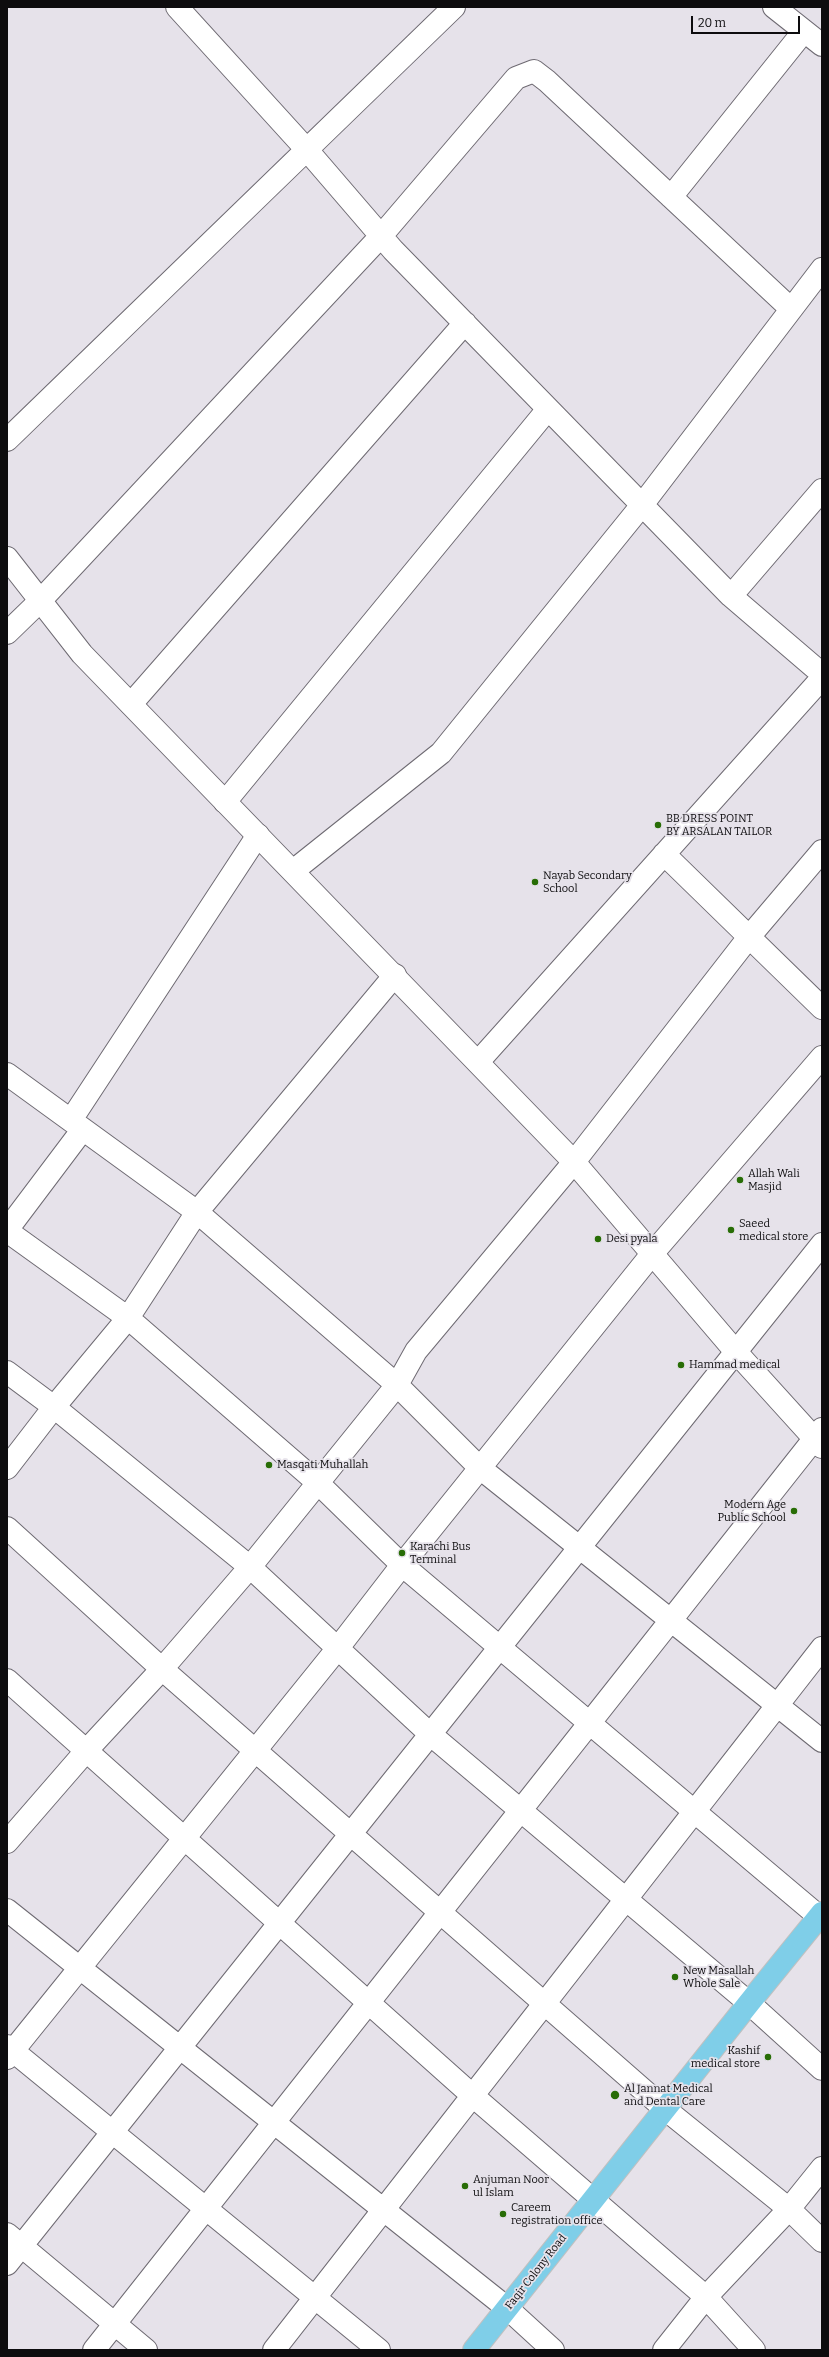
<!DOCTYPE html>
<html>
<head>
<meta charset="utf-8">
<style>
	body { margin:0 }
	#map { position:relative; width:829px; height:2357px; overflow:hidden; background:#e6e2ea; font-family:Bitter,serif }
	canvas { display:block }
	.frame { position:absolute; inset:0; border:8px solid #0d0c0e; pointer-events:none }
	.scale { position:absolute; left:691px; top:16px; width:109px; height:18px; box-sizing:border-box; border:2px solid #0d0c0e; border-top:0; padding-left:5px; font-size:12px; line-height:14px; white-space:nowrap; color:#0d0c0e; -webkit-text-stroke:3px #e6e2ea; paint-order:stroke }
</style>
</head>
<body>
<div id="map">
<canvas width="829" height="2357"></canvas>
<div class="frame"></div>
<div class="scale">20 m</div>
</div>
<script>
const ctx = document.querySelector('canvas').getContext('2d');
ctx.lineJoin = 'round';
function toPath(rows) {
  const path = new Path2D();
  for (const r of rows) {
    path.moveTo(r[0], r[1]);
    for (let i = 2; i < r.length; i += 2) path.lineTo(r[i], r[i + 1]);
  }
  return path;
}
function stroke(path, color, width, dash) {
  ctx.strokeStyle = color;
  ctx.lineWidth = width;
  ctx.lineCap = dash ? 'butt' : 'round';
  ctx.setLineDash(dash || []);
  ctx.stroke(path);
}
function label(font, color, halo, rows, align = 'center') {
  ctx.font = font + ' Bitter,serif';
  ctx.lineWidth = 3.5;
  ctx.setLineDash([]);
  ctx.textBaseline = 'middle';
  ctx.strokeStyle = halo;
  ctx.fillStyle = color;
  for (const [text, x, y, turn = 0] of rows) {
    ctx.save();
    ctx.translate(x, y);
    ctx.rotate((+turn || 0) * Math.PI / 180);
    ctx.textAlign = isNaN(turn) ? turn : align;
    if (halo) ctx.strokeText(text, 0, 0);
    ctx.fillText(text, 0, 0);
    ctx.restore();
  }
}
const minor = toPath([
	[177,7,307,150,393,250,731,596,822,674],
	[774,7,822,45],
	[671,197,804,31],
	[7,440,454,7],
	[731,596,822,490],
	[7,633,40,601,381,236,516,78,534,71,547,81,790,308],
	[131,704,465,323],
	[225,802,548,409],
	[664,854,822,1008],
	[293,871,441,753,642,505,822,269],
	[478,1062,822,678],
	[7,1074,197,1212,397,1385,480,1468,822,1741],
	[71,1120,258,835],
	[7,1230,83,1129],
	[7,1231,128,1318,318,1483,402,1565,822,1919],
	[7,1372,54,1407,250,1567,430,1734,749,2003,822,2069],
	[7,1468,54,1407,128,1318,197,1212,395,975],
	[7,1528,162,1669,665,2109,789,2209,822,2241],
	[7,1680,473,2096,706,2297,754,2350],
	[7,1842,86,1751,162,1669,250,1567,397,1385,416,1351,574,1162,749,937,822,851],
	[7,1910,507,2308,553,2350],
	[7,2046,379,2350],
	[7,2058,338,1648,402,1565,652,1254,822,1057],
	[7,2234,146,2350],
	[7,2264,822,1244],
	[94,2350,822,1429],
	[274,2350,822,1648],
	[664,2350,706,2297,789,2209,822,2168]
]);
const secondary = toPath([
	[7,558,82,654,574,1162,736,1352,822,1447]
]);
const primary = toPath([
	[474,2350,749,2003,822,1913]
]);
const markers = [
	[658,825,4,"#286d06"],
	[535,882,4,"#286d06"],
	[740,1180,4,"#286d06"],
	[731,1230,4,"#286d06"],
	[598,1239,4,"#286d06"],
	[681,1365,4,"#286d06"],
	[269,1465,4,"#286d06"],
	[794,1511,4,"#286d06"],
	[402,1553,4,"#286d06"],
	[675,1977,4,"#286d06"],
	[768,2057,4,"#286d06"],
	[615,2095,5,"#286d06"],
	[465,2186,4,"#286d06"],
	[503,2214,4,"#286d06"]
];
const poiNames = [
	["BB DRESS POINT",666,819],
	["BY ARSALAN TAILOR",666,832],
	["Nayab Secondary",543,876],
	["School",543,889],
	["Allah Wali",748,1174],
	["Masjid",748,1187],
	["Saeed",739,1224],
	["medical store",739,1237],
	["Desi pyala",606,1239],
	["Hammad medical",689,1365],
	["Masqati Muhallah",277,1465],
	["Modern Age",786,1505,"right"],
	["Public School",786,1518,"right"],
	["Karachi Bus",410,1547],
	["Terminal",410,1560],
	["New Masallah",683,1971],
	["Whole Sale",683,1984],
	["Kashif",760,2051,"right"],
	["medical store",760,2064,"right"],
	["Al Jannat Medical",624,2089],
	["and Dental Care",624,2102],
	["Anjuman Noor",473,2180],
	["ul Islam",473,2193],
	["Careem",511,2208],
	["registration office",511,2221]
];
const streetNames = [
	["Faqir Colony Road",536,2272,-52]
];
stroke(minor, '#6e6a72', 24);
stroke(secondary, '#6e6a72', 24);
stroke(primary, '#c0c0c0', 24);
stroke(minor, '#fff', 22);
stroke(secondary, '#fff', 22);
stroke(primary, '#7fcee8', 22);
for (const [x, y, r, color] of markers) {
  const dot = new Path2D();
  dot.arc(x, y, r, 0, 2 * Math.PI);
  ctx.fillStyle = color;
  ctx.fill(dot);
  stroke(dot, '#e6e2ea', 1.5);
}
label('11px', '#0d0c0e', '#e6e2ea', poiNames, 'left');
label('11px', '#0d0c0e', '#e6e2ea', streetNames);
</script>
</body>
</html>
